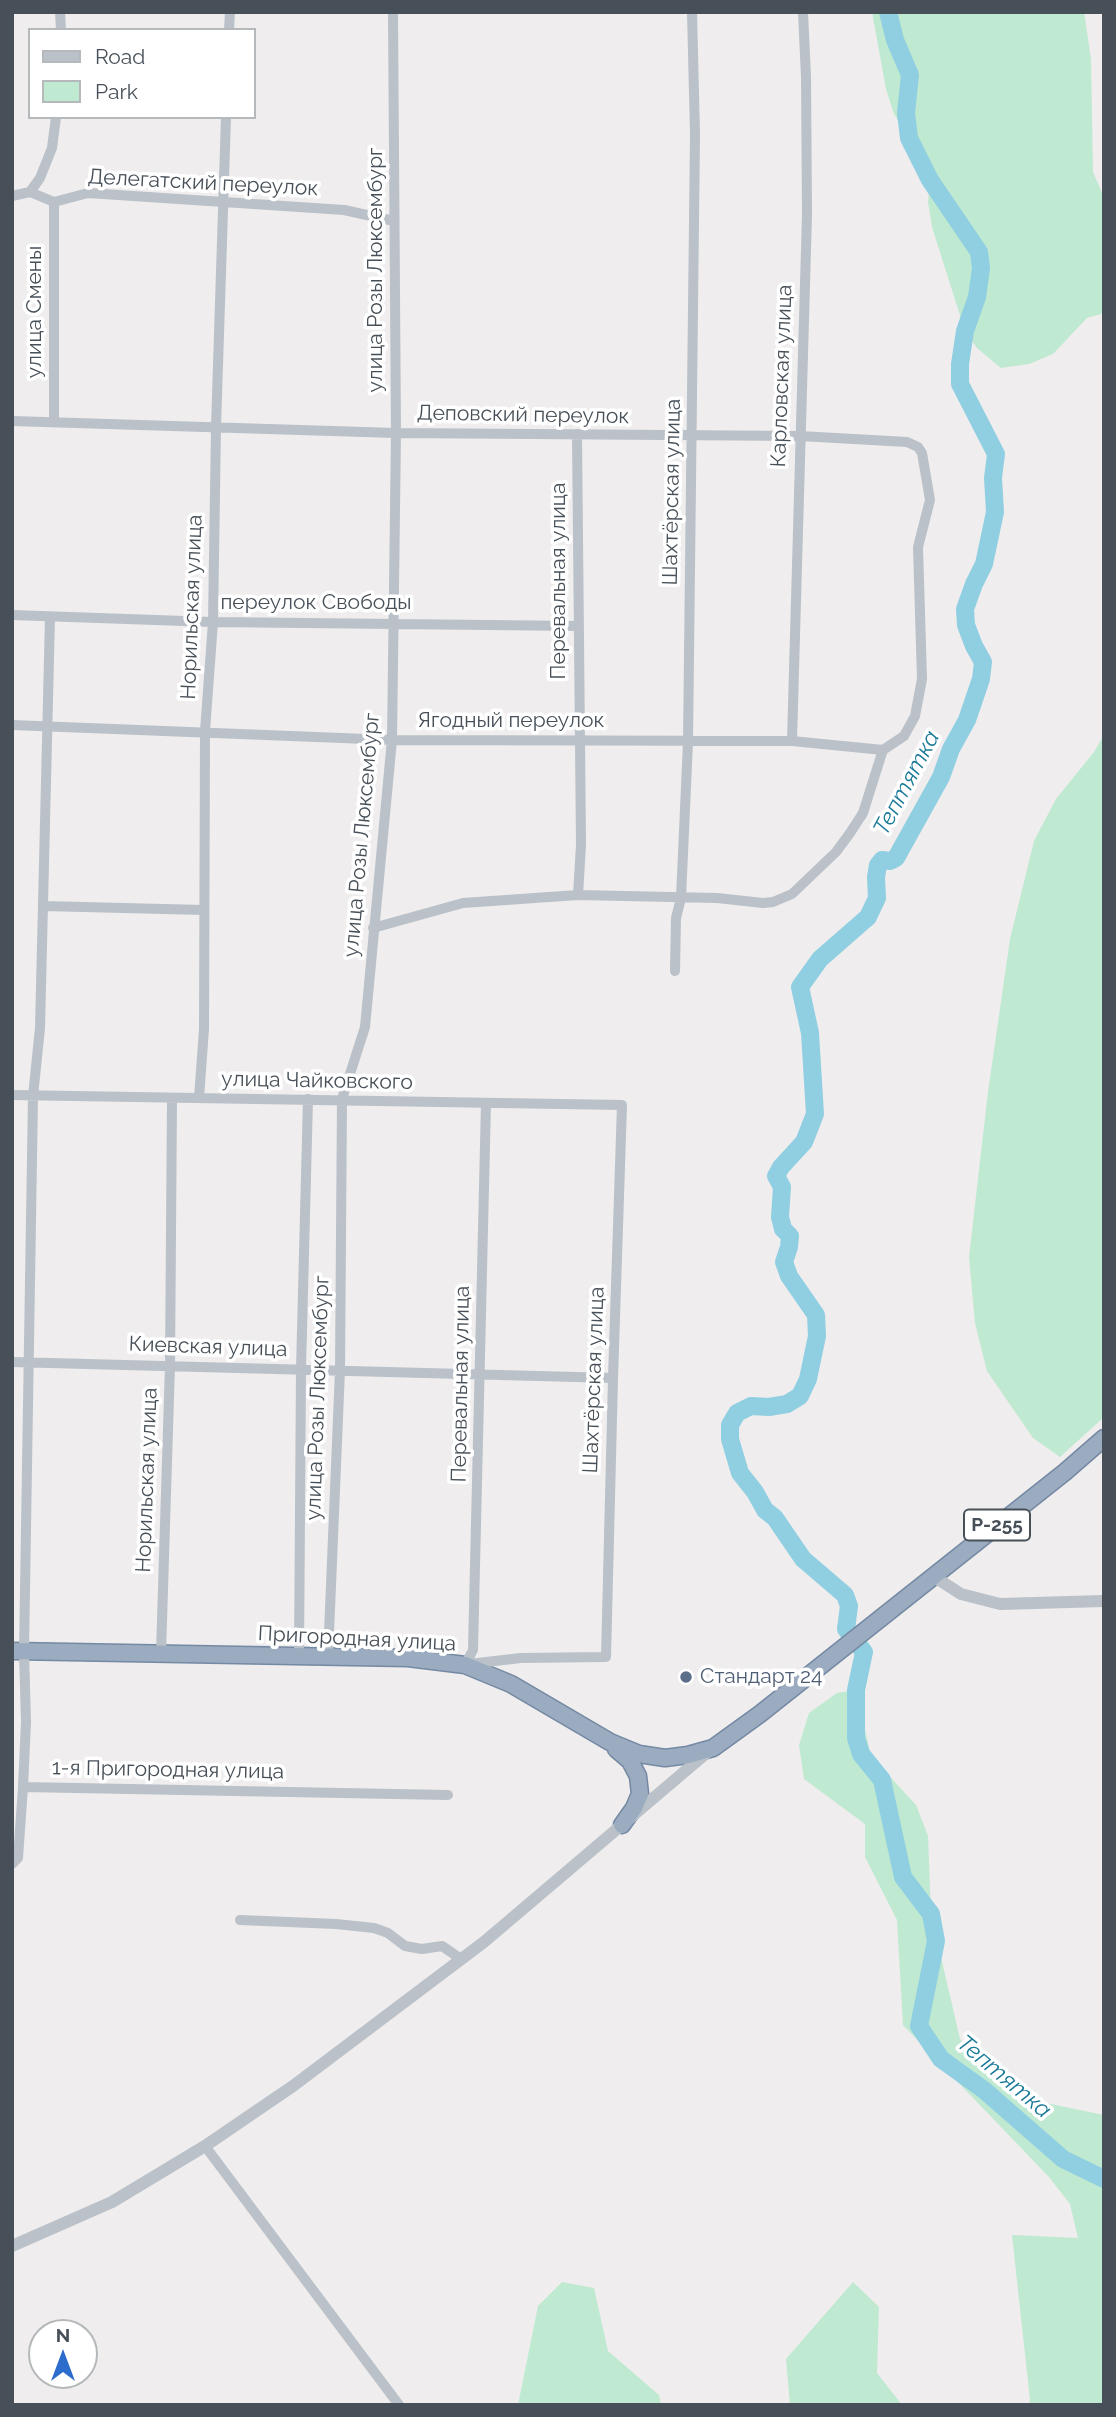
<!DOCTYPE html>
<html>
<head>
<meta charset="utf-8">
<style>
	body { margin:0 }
	#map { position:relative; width:1116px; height:2417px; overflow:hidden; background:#efeded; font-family:Raleway,sans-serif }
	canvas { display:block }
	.frame { position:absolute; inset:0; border:14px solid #475058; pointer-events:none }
	.legend { position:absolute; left:28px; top:28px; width:228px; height:91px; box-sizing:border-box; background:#fff; border:2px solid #b5b9bc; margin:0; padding:9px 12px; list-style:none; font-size:21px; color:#475058 }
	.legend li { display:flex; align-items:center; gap:14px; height:35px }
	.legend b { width:35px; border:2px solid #b5b9bc }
	.north { position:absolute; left:28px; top:2319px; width:70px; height:70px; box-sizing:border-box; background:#fff; border:2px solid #b5b9bc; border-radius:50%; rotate:0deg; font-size:19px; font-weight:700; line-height:28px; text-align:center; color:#475058 }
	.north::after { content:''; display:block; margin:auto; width:24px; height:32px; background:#2b6ccc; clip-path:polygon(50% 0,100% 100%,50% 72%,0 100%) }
</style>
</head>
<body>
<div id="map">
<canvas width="1116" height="2417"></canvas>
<div class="frame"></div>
<ul class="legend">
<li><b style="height:9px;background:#bac1c8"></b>Road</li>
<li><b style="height:19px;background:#bfe9d1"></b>Park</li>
</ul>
<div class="north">N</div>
</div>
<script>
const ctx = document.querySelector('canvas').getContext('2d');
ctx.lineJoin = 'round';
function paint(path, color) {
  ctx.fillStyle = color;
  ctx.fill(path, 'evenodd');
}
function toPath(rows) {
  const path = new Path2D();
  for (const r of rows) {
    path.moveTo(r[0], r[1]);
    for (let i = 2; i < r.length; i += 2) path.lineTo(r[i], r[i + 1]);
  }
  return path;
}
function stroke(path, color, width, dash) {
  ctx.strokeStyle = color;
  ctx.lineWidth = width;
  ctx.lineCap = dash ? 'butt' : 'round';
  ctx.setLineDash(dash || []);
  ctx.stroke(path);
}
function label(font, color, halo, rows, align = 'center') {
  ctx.font = font + ' Raleway,sans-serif';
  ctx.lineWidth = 7;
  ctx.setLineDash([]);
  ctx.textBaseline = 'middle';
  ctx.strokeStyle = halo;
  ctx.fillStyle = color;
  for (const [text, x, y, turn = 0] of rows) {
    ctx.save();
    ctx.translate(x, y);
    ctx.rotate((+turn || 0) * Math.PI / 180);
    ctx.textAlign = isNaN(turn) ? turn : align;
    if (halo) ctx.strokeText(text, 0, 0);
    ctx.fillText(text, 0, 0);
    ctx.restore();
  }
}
const green = toPath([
	[872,12,1084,12,1091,59,1093,172,1104,197,1104,313,1087,318,1053,354,1029,364,1001,368,977,348,965,331,932,227,928,202,930,180,916,160,909,138,894,114,886,89],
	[1104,735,1104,1417,1060,1457,1033,1438,987,1371,975,1323,969,1257,988,1092,1010,939,1034,841,1056,799,1094,752],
	[856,1690,871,1756,916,1805,928,1836,931,1914,960,2039,980,2066,1036,2101,1104,2115,1104,2405,1029,2405,1030,2400,1012,2235,1078,2238,1070,2204,1049,2177,903,2025,897,1920,865,1857,865,1824,804,1779,799,1745,809,1713,837,1693],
	[562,2282,594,2288,608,2351,659,2395,661,2405,518,2405,538,2306],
	[853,2282,879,2307,877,2373,902,2405,790,2405,786,2359]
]);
const river = toPath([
	[888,12,895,40,910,75,906,113,909,138,930,180,979,252,981,268,977,297,965,331,960,364,960,384,996,454,993,478,995,512,984,564,974,584,965,609,966,625,974,646,983,662,981,679,967,720,951,749,941,777,896,858,890,861,882,860,878,865,876,877,877,898,868,917,820,959,800,987,810,1033,815,1114,804,1142,781,1167,776,1176,782,1187,780,1217,783,1229,790,1236,789,1247,784,1262,789,1276,816,1315,817,1336,808,1379,800,1396,787,1404,769,1407,751,1406,737,1413,730,1425,730,1439,740,1473,755,1492,765,1510,775,1518,803,1559,845,1595,849,1606,846,1629,864,1652,856,1690,856,1738,861,1754,882,1780,903,1877,931,1914,936,1941,919,2026,941,2059,984,2090,1063,2159,1104,2179]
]);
const minor = toPath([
	[60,12,61,30],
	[229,30,230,12],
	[30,192,40,178,52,148,56,117],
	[12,196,30,192,54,202,88,193,344,210,394,221],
	[54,202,54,422],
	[12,421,396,433,800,436,907,442,918,447,922,453,930,500,918,547,922,679,915,716,904,736,883,750,881,756,863,813,850,833,836,852,792,894,773,902,763,903,717,898,578,895,463,903,373,928],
	[577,434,581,845,578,895],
	[12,615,213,622,578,626],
	[50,617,40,1028,33,1096,24,1652,26,1722,23,1787,448,1795],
	[12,725,392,740,792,741,883,750],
	[792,741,807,214,806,77,803,12],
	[43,906,204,910],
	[675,971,676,918,681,898,688,742,695,134,692,12],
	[12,1095,622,1105,613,1378,606,1657,521,1658,469,1664],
	[199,1098,204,1029,205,731,213,622,216,427,226,117],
	[12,1362,613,1378],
	[161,1653,170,1365,172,1099],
	[299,1656,301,1369,308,1099],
	[328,1657,340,1370,342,1099,365,1027,392,740,396,433,393,12],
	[465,1665,473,1650,486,1103],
	[12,1864,18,1858,23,1787],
	[240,1920,336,1924,374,1928,388,1933,405,1946,422,1949,442,1946,461,1959],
	[205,2146,399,2405]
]);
const tertiary = toPath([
	[933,1576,961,1594,1000,1604,1104,1601],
	[12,2246,112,2202,205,2146,293,2086,484,1942,710,1750]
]);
const trunk = toPath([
	[12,1651,408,1658,465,1665,511,1684,610,1742,639,1754,665,1758,688,1755,713,1748,760,1714,1065,1472,1104,1438],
	[616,1749,630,1761,638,1776,640,1794,634,1808,622,1825]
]);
const markers = [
	[686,1677,7,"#5c6f8a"]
];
const shields = [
	[997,1525,66]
];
const shieldNames = [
	["Р-255",997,1525]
];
const streetNames = [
	["Делегатский переулок",203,183,3],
	["улица Розы Люксембург",376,270,-90],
	["улица Смены",35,312,-90],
	["Карловская улица",782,376,-88],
	["Деповский переулок",523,415,1],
	["Шахтёрская улица",672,492,-89],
	["Перевальная улица",559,581,-90],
	["переулок Свободы",316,603],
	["Норильская улица",192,607,-88],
	["Ягодный переулок",511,721],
	["улица Розы Люксембург",362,835,-85],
	["улица Чайковского",317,1081,1],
	["Киевская улица",208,1347,2],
	["Шахтёрская улица",594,1380,-88],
	["Перевальная улица",461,1384,-89],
	["улица Розы Люксембург",318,1398,-88],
	["Норильская улица",147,1480,-88],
	["Пригородная улица",357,1639,3],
	["1-я Пригородная улица",168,1770,1]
];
const serviceNames = [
	["Стандарт 24",700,1677]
];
const waterNames = [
	["Тептятка",907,783,-62],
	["Тептятка",1004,2077,40]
];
paint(green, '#bfe9d1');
stroke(river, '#90cfe2', 18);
stroke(trunk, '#7489a3', 19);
stroke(minor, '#bac1c8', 10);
stroke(tertiary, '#bac1c8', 12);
stroke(trunk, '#9cacc0', 16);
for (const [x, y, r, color] of markers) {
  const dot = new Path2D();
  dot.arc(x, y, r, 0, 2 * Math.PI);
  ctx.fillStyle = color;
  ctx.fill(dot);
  stroke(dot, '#fff', 2.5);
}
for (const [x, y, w] of shields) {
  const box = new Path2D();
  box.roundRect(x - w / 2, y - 15.5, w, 31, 5);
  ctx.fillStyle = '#fff';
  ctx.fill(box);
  stroke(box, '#475058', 2);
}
label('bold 19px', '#475058', null, shieldNames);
label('21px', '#475058', '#fff', streetNames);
label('21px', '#4e5e75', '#fff', serviceNames, 'left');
label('italic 23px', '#1a7a98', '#fff', waterNames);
</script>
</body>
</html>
